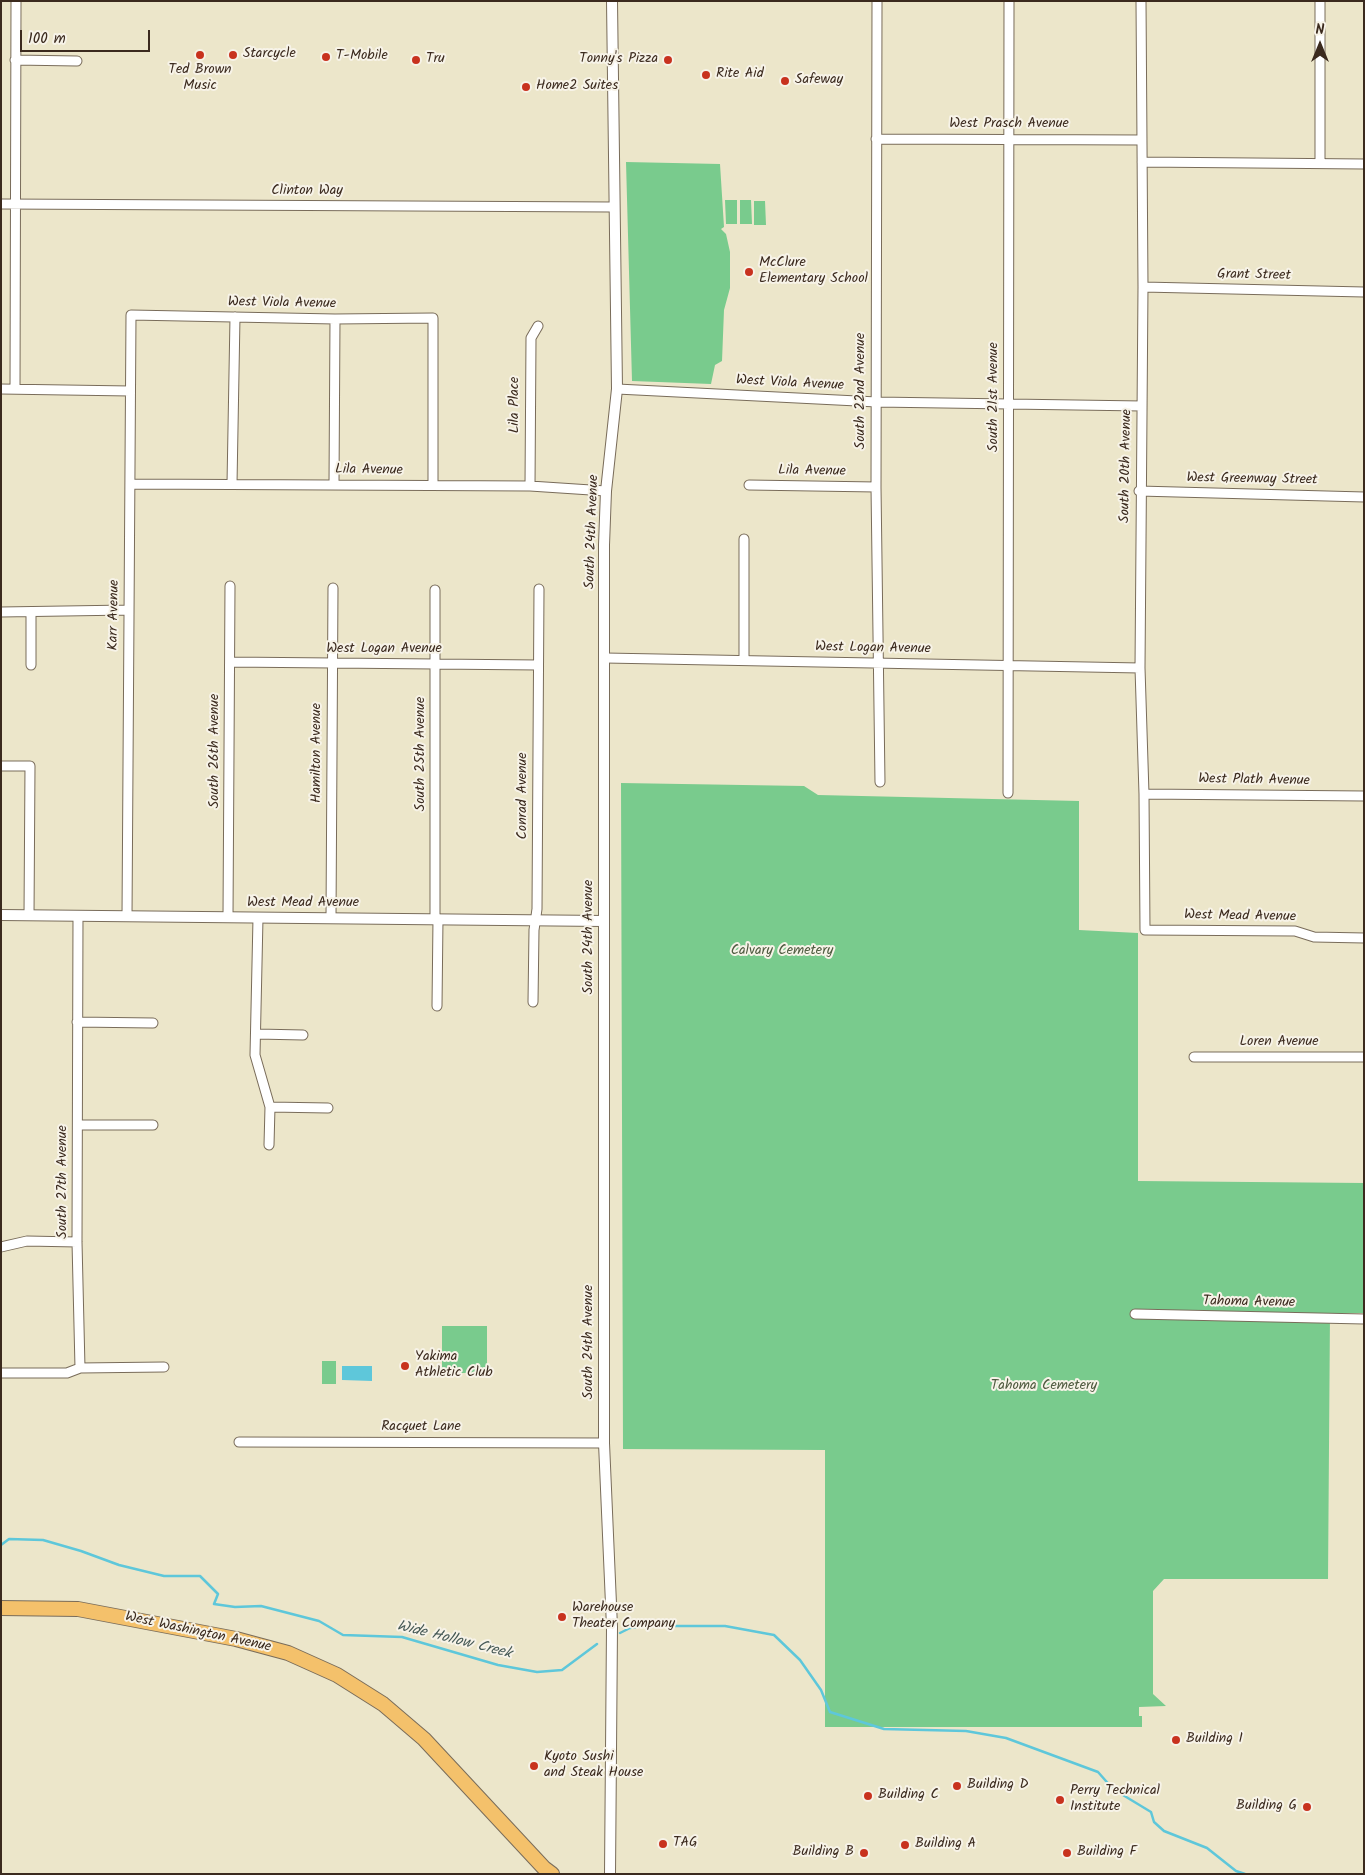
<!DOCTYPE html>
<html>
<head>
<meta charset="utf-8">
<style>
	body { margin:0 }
	#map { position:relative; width:1365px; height:1875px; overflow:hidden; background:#ece6ca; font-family:Kalam,sans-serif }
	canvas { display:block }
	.frame { position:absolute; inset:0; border:2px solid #3b2a1e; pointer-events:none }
	.north { position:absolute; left:1295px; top:20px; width:50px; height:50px; -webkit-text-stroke:4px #f7f3e8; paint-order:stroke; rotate:0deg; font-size:14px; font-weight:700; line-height:20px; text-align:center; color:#3b2a1e }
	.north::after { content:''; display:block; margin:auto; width:18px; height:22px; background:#3b2a1e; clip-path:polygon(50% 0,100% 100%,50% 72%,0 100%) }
	.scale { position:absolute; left:20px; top:30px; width:130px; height:22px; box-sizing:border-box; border:2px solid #3b2a1e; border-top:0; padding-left:6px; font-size:15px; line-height:18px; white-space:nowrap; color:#3b2a1e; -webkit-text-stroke:4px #f7f3e8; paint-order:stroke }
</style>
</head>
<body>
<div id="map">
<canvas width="1365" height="1875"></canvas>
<div class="frame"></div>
<div class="north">N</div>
<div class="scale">100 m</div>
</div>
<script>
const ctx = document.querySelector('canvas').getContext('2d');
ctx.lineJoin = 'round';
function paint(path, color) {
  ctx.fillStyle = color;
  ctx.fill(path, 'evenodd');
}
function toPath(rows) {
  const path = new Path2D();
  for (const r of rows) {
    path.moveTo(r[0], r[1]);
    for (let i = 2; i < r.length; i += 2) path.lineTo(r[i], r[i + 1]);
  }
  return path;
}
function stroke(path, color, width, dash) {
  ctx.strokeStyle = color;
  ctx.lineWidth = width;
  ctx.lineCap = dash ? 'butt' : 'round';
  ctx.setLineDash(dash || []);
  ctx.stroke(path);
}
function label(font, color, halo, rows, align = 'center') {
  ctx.font = font + ' Kalam,sans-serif';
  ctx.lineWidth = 4;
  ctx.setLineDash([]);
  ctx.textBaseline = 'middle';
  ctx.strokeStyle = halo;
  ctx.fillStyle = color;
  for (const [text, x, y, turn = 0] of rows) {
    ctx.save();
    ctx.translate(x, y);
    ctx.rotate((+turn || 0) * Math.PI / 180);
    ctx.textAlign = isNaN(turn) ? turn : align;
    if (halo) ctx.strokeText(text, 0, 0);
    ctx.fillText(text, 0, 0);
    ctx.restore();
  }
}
const green = toPath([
	[626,162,720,164,724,227,721,229,726,234,730,252,730,288,724,310,722,361,715,365,711,384,632,381],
	[725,200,737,200,737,224,726,224],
	[740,200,751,200,752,224,740,224],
	[754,201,765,201,766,225,754,225],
	[621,783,804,786,818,795,1079,801,1079,930,1138,933,1138,1181,1364,1183,1364,1313,1330,1313,1328,1579,1164,1579,1153,1591,1153,1694,1166,1706,1139,1707,1139,1716,1142,1716,1142,1727,825,1727,825,1450,623,1449],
	[442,1326,487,1326,487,1373,442,1373],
	[322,1361,336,1361,336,1384,322,1384]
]);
const water = toPath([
	[342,1366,372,1366,372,1381,342,1380]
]);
const stream = toPath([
	[1,1545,9,1539,43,1540,81,1551,119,1565,164,1576,200,1576,218,1594,214,1604,235,1607,261,1606,319,1621,343,1635,402,1637,498,1665,537,1672,562,1670,597,1644],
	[620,1633,630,1628,642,1626,725,1626,774,1635,800,1660,821,1690,830,1712,884,1729,966,1731,1006,1738,1098,1772,1113,1789,1151,1812,1154,1822,1164,1831,1207,1848,1236,1871,1245,1874]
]);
const minor = toPath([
	[877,1,876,487,880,782],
	[1141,1,1143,287,1140,668,1144,794,1145,930,1295,931,1314,937,1364,938],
	[1320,1,1320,163],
	[15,60,77,61],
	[876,139,1142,140],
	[1142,162,1364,164],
	[1,204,613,207],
	[1143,287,1364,292],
	[1,389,130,391],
	[15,389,16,1],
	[617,389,877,402,1142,406],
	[131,484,530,486,606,491],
	[232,484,235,317],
	[334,484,335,319],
	[749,485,876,487],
	[530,486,531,338,538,326],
	[1139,491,1364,497],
	[744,539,744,660],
	[1,612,128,610],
	[31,612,31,665],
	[605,658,1140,668],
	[230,662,538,665],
	[1,766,30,766,29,915],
	[1008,793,1009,1],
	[1144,794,1364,796],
	[127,916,131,315,335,319,433,318,433,485],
	[228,916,230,586],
	[331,917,333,588],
	[258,918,255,1055,270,1107,269,1145],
	[435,919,435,590],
	[533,1002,534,930,537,909,539,589],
	[437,1006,438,919],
	[77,1022,153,1023],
	[257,1034,303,1035],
	[1194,1057,1364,1057],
	[270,1107,328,1108],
	[78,1125,153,1125],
	[1,1247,27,1241,77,1242],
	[1135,1314,1364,1319],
	[80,1368,164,1367],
	[1,1373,67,1373,80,1368,77,1242,78,916],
	[239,1442,604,1443]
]);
const tertiary = toPath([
	[1,915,604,921],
	[610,1874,612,1627,604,1443,604,545,606,491,617,389,612,1]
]);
const primary = toPath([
	[1,1608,78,1609,236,1639,288,1653,337,1675,383,1704,424,1739,544,1868,552,1874]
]);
const markers = [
	[200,55,5,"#c8321e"],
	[233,55,5,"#c8321e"],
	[326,57,5,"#c8321e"],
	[416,60,5,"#c8321e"],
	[668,60,5,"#c8321e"],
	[706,75,5,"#c8321e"],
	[785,81,5,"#c8321e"],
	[526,87,5,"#c8321e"],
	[749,272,5,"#c8321e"],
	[405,1366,5,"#c8321e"],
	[562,1617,5,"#c8321e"],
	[1176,1740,5,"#c8321e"],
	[534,1766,5,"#c8321e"],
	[957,1786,5,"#c8321e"],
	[868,1796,5,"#c8321e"],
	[1060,1800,5,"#c8321e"],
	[1307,1807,5,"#c8321e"],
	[663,1844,5,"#c8321e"],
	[905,1845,5,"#c8321e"],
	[864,1853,5,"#c8321e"],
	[1067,1853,5,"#c8321e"]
];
const poiNames = [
	["Starcycle",243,55],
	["T-Mobile",336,57],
	["Tru",426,60],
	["Tonny's Pizza",658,60,"right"],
	["Ted Brown",200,71,"center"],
	["Music",200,87,"center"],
	["Rite Aid",716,75],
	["Safeway",795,81],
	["Home2 Suites",536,87],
	["McClure",759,264],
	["Elementary School",759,280],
	["Yakima",415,1358],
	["Athletic Club",415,1374],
	["Warehouse",572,1609],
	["Theater Company",572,1625],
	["Building I",1186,1740],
	["Kyoto Sushi",544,1758],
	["and Steak House",544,1774],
	["Building D",967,1786],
	["Perry Technical",1070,1792],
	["Institute",1070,1808],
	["Building C",878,1796],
	["Building G",1297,1807,"right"],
	["TAG",673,1844],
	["Building A",915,1845],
	["Building B",854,1853,"right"],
	["Building F",1077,1853]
];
const streetNames = [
	["West Prasch Avenue",1009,125],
	["Clinton Way",307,192],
	["Grant Street",1254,276,1],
	["West Viola Avenue",282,304,1],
	["West Viola Avenue",790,384,3],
	["South 22nd Avenue",862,391,-90],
	["South 21st Avenue",995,397,-90],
	["Lila Place",516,405,-90],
	["South 20th Avenue",1127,466,-89],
	["Lila Avenue",369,471,1],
	["Lila Avenue",812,472,1],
	["West Greenway Street",1252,480,1],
	["South 24th Avenue",593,532,-88],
	["Karr Avenue",115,615,-89],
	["West Logan Avenue",873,649,1],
	["West Logan Avenue",384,650],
	["South 26th Avenue",216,751,-90],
	["Hamilton Avenue",318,753,-90],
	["South 25th Avenue",422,754,-90],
	["West Plath Avenue",1254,781,1],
	["Conrad Avenue",524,796,-90],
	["West Mead Avenue",303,904],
	["West Mead Avenue",1240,917,1],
	["South 24th Avenue",590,937,-90],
	["Loren Avenue",1279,1043],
	["South 27th Avenue",64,1182,-90],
	["Tahoma Avenue",1249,1303,1],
	["South 24th Avenue",590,1342,-90],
	["Racquet Lane",421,1428],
	["West Washington Avenue",198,1633,12]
];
const parkNames = [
	["Calvary Cemetery",782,952],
	["Tahoma Cemetery",1044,1387]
];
const waterNames = [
	["Wide Hollow Creek",454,1641,14]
];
paint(green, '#79cb8d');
paint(water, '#5ec7da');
stroke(stream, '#5ec7da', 2.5);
stroke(minor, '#796c5a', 11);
stroke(tertiary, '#796c5a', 12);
stroke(primary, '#796c5a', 16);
stroke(minor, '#fff', 9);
stroke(tertiary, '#fff', 10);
stroke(primary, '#f4c16b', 14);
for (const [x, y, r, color] of markers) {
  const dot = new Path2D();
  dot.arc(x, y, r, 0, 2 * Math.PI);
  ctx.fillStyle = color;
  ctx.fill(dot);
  stroke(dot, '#f7f3e8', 2);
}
label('14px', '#3b2a1e', '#f7f3e8', poiNames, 'left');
label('14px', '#3b2a1e', '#f7f3e8', streetNames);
label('14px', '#4e5a3f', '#f7f3e8', parkNames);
label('italic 15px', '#465956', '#f7f3e8', waterNames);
</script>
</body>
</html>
